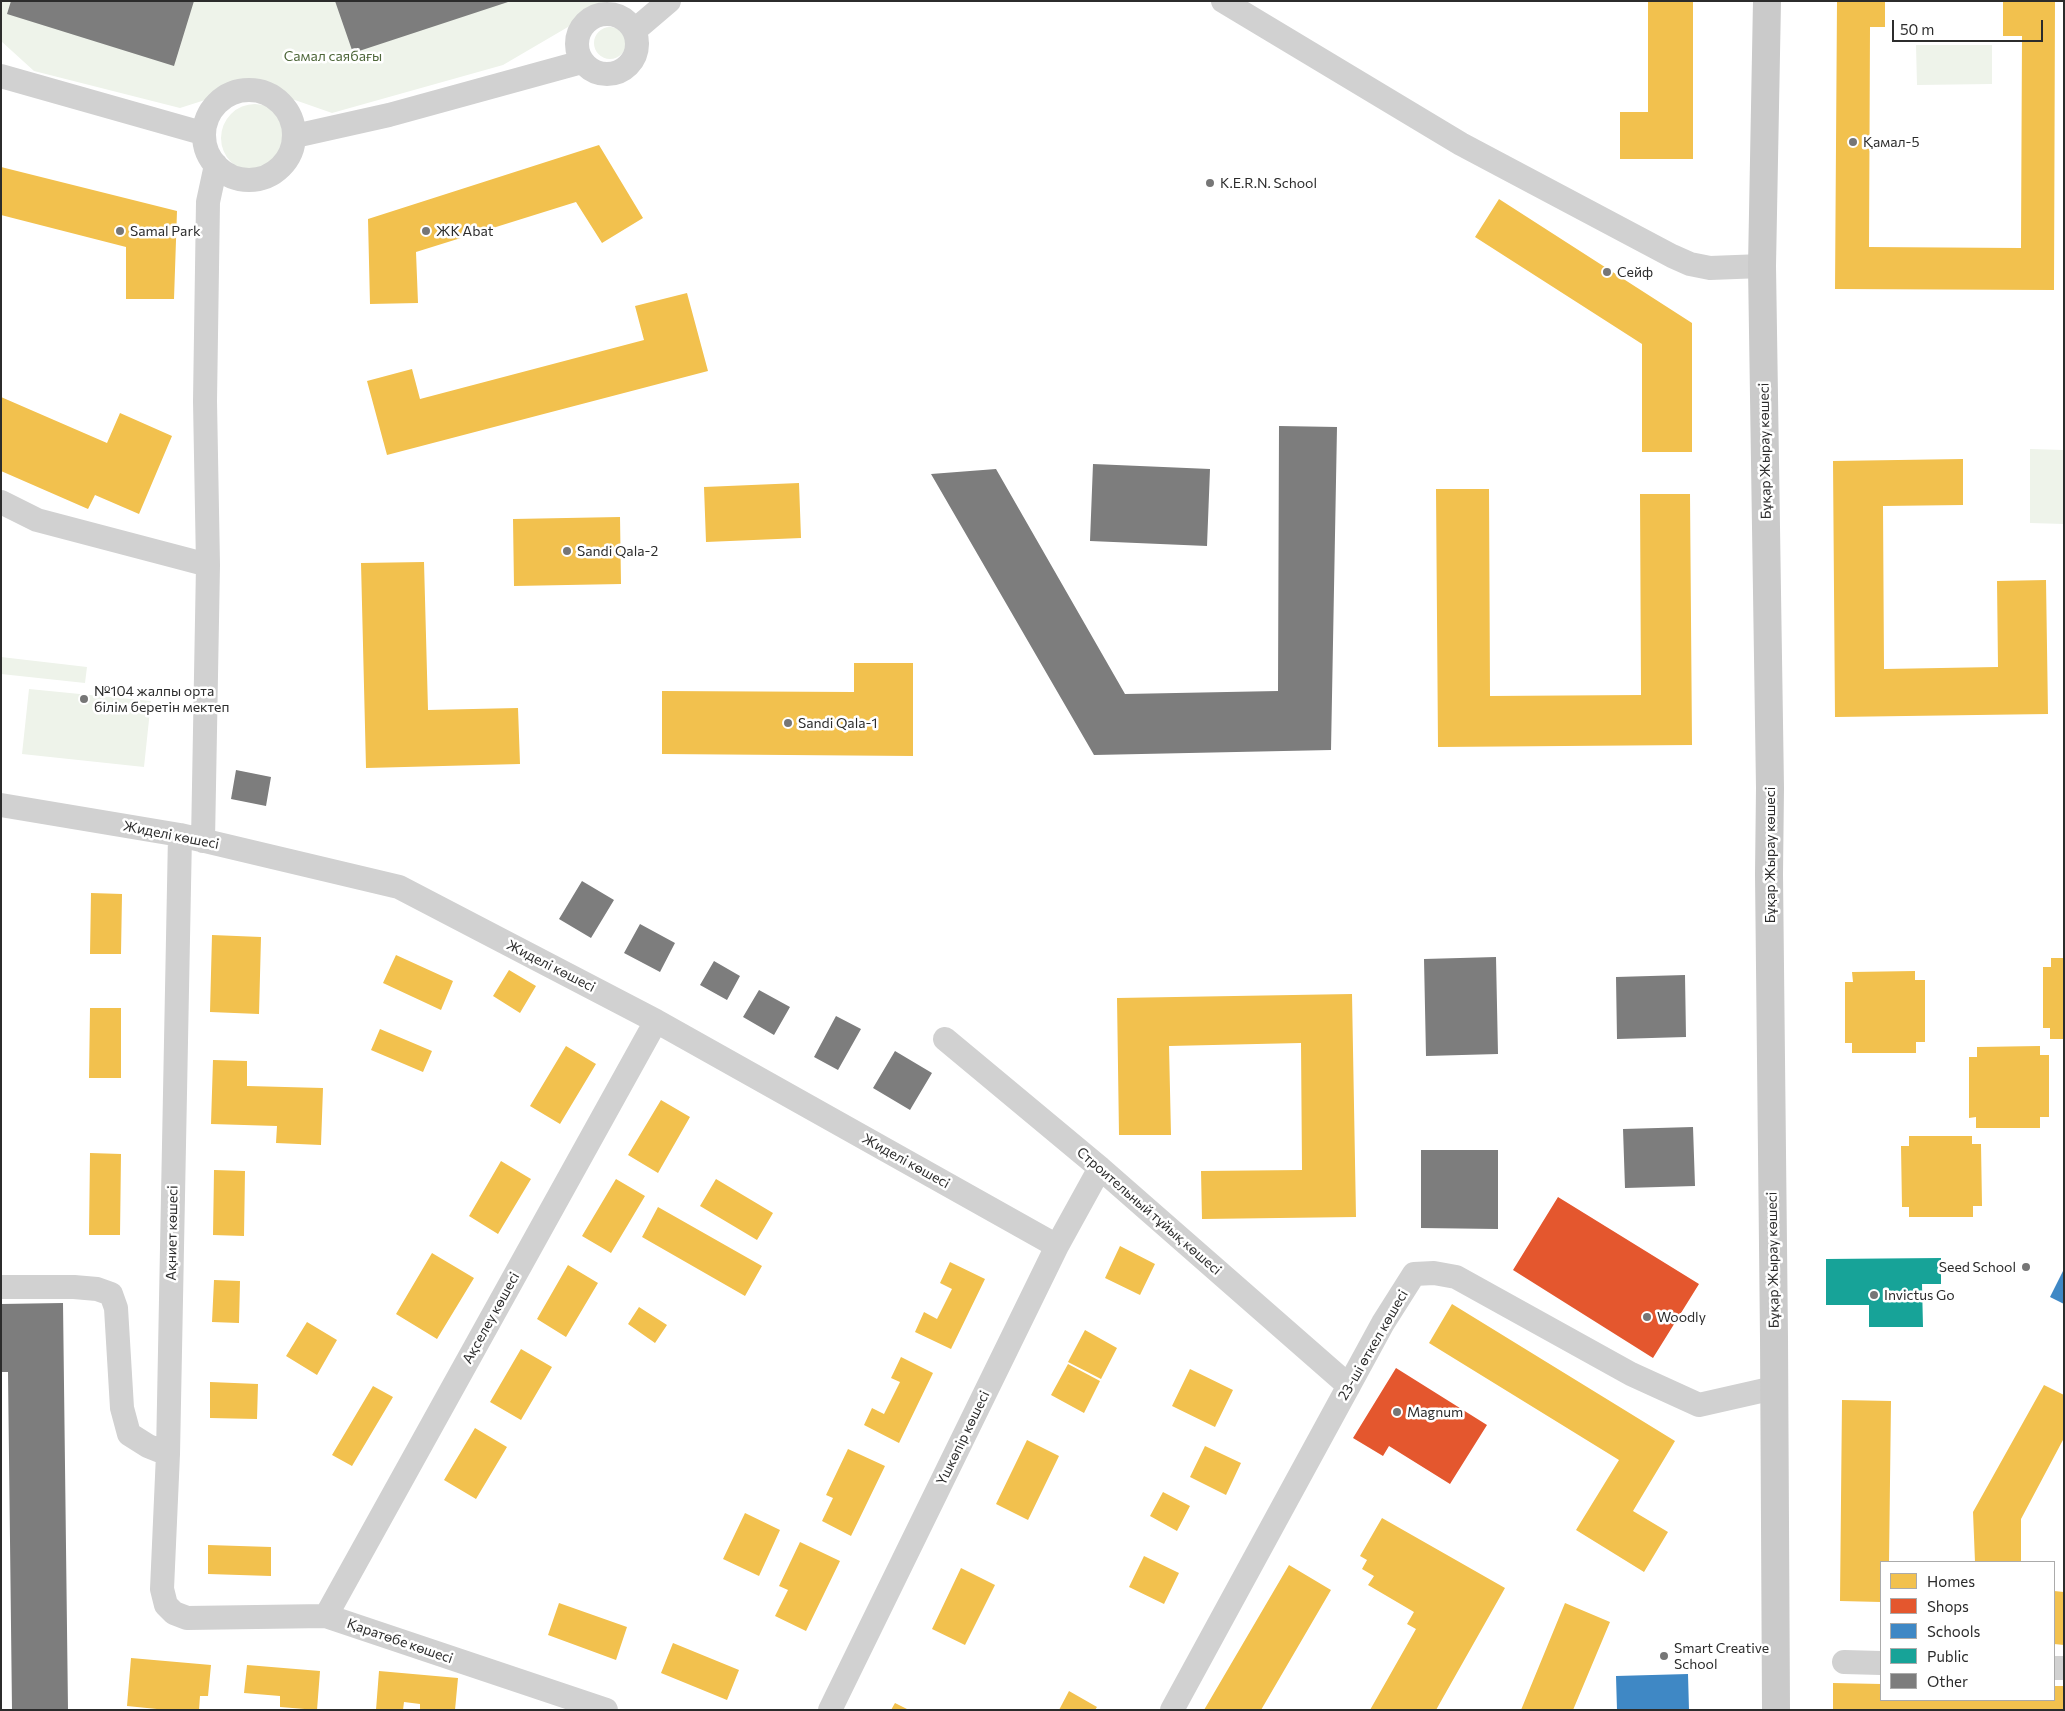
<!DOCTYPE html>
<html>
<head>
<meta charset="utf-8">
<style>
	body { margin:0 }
	#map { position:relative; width:2065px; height:1711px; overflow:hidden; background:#fff; font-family:Commissioner,sans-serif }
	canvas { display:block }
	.frame { position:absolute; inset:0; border:2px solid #2c2c2c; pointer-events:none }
	.legend { position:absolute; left:1880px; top:1561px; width:175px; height:140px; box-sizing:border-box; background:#fff; border:1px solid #ababab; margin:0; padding:6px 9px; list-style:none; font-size:15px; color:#2c2c2c }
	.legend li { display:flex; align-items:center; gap:10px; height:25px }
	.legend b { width:25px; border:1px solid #ababab }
	.scale { position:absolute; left:1892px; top:20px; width:151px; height:22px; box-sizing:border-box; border:2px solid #2c2c2c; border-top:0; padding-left:6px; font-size:15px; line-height:18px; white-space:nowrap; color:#2c2c2c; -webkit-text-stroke:4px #fff; paint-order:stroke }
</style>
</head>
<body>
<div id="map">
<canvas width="2065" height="1711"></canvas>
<div class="frame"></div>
<ul class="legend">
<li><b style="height:14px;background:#f2c14e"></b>Homes</li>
<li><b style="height:14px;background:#e4572e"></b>Shops</li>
<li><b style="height:14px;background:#3f88c5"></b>Schools</li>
<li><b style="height:14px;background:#17a398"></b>Public</li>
<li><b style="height:14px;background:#7d7d7d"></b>Other</li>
</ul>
<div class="scale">50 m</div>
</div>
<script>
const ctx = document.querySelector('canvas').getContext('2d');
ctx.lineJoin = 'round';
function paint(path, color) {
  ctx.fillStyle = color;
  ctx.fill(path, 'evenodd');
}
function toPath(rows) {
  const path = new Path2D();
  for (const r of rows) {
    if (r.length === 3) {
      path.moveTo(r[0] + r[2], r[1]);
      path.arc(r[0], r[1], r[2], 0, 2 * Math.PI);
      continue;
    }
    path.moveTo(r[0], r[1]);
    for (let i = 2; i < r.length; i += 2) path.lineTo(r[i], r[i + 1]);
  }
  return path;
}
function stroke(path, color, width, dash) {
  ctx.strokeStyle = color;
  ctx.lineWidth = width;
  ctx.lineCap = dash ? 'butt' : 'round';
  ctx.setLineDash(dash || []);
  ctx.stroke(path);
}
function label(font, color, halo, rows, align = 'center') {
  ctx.font = font + ' Commissioner,sans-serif';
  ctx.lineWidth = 5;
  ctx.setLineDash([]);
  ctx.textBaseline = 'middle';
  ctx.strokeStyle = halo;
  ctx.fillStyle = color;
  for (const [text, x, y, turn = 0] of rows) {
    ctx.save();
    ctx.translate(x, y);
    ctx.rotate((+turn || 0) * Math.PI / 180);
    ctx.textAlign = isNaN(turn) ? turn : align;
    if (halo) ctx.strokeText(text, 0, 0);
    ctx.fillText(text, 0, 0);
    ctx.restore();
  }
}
const green = toPath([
	[1,1,607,1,597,10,503,65,332,113,252,85,180,108,34,71,1,41],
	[610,43,16],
	[1916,45,1992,45,1992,84,1917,85],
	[255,138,34],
	[2030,449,2064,450,2064,524,2030,523],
	[1,657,87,667,85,683,1,674],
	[29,689,151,701,144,767,22,754]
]);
const homes = toPath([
	[1648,1,1693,1,1693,159,1620,159,1620,112,1648,112],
	[1837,1,1885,1,1885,27,1870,27,1869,247,2021,248,2022,36,2003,36,2003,1,2055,1,2054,290,1835,289],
	[599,145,643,218,602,243,576,202,416,252,418,303,370,304,368,219],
	[1,167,177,211,174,299,126,299,126,247,1,215],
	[1499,199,1692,323,1692,452,1642,452,1642,344,1475,237],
	[687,293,708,371,387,455,367,381,412,369,420,399,644,340,635,306],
	[1,397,107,443,120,413,172,436,139,514,95,495,88,509,1,471],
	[1963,459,1963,505,1883,506,1884,669,1998,667,1997,581,2046,580,2048,714,1835,717,1833,461],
	[799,483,801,538,706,542,704,487],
	[1436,489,1489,489,1490,696,1641,695,1640,494,1690,494,1692,745,1438,747],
	[620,517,621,584,514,586,513,519],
	[424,562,428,710,518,708,520,764,366,768,361,563],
	[854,663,913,663,913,756,662,754,662,691,854,692],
	[91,893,122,894,121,954,90,954],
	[212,935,261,937,259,1014,210,1012],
	[396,955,453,981,441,1010,383,983],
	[2051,958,2064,958,2064,1039,2050,1039,2050,1028,2043,1028,2043,967,2051,967],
	[509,970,536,986,520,1013,493,996],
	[1915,971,1915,980,1925,980,1925,1042,1916,1042,1916,1053,1852,1053,1852,1043,1845,1043,1845,982,1853,982,1852,972],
	[1352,994,1356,1217,1202,1219,1201,1171,1302,1170,1301,1043,1169,1046,1171,1135,1119,1135,1117,998],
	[90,1008,121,1008,121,1078,89,1078],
	[380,1029,432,1051,423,1072,371,1050],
	[566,1046,596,1064,560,1124,530,1106],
	[2040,1046,2040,1055,2049,1055,2049,1117,2040,1117,2040,1128,1976,1128,1976,1117,1969,1118,1969,1057,1977,1057,1977,1047],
	[213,1060,247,1061,247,1086,323,1088,321,1145,276,1143,277,1126,211,1124],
	[661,1100,690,1117,658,1173,628,1155],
	[1909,1136,1972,1136,1972,1144,1981,1144,1982,1206,1973,1206,1973,1217,1909,1217,1909,1207,1902,1207,1901,1146,1909,1146],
	[90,1153,121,1154,120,1235,89,1235],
	[501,1161,531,1179,498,1234,469,1216],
	[214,1170,245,1171,244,1236,213,1235],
	[616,1179,645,1196,611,1253,582,1236],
	[716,1179,773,1213,757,1240,700,1206],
	[658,1207,762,1266,745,1296,642,1237],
	[1120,1246,1155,1264,1140,1295,1105,1278],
	[432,1253,474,1278,437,1339,396,1314],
	[950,1262,985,1279,951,1349,915,1332,924,1312,937,1319,952,1289,940,1283],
	[568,1265,598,1283,566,1337,537,1319],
	[214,1280,240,1281,239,1323,212,1322],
	[1452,1304,1675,1441,1633,1511,1668,1532,1644,1572,1576,1530,1619,1460,1429,1343],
	[639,1307,667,1325,655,1343,628,1324],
	[307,1322,337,1340,317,1375,286,1356],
	[1085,1330,1117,1348,1101,1379,1068,1362],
	[521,1349,552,1367,521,1420,490,1402],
	[901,1357,933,1373,899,1443,864,1425,872,1408,884,1414,900,1382,891,1378],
	[1068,1364,1100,1381,1084,1413,1051,1395],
	[1190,1369,1233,1390,1215,1427,1172,1406],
	[210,1382,258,1384,257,1419,210,1418],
	[2044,1385,2064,1395,2064,1438,2021,1519,2021,1562,1975,1562,1973,1512],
	[373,1386,393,1397,352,1466,332,1455],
	[1842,1400,1891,1401,1889,1562,1881,1562,1881,1602,1840,1601],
	[475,1428,507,1447,476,1499,444,1480],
	[1027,1440,1059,1456,1028,1520,996,1504],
	[1205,1446,1241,1463,1226,1495,1190,1477],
	[848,1449,885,1466,851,1536,822,1521,833,1498,826,1495],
	[1163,1492,1190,1506,1177,1531,1150,1516],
	[745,1513,780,1530,759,1576,723,1559],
	[1382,1518,1505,1588,1436,1710,1370,1710,1416,1629,1407,1624,1414,1612,1368,1585,1374,1576,1362,1569,1367,1560,1360,1556],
	[800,1542,840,1561,806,1631,775,1616,788,1590,779,1586],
	[208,1545,271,1547,271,1576,208,1574],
	[1144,1556,1179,1573,1164,1604,1129,1587],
	[1289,1565,1331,1590,1261,1710,1204,1710],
	[961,1568,995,1585,965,1645,932,1629],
	[2054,1591,2064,1592,2064,1645,2054,1644],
	[559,1603,627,1627,616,1660,548,1635],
	[1565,1603,1610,1622,1573,1710,1521,1710],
	[673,1643,739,1670,727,1700,661,1673],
	[131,1658,211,1665,208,1696,200,1696,199,1710,167,1710,127,1706],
	[247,1665,320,1671,317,1710,280,1707,280,1696,244,1693],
	[379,1671,458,1678,455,1710,420,1710,420,1704,404,1702,403,1710,376,1710],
	[1833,1683,1881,1684,1881,1700,2054,1700,2054,1686,2064,1686,2064,1710,1833,1710],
	[1069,1691,1097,1707,1095,1710,1059,1710],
	[895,1703,909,1710,891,1710]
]);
const shops = toPath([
	[1558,1197,1699,1284,1653,1358,1513,1270],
	[1396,1368,1487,1425,1450,1484,1389,1446,1383,1456,1353,1438]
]);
const schools = toPath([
	[2064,1269,2064,1304,2050,1297],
	[1688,1674,1689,1710,1617,1710,1616,1676]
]);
const public = toPath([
	[1941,1258,1941,1284,1922,1284,1923,1327,1869,1327,1869,1305,1826,1305,1826,1259]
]);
const building = toPath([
	[11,1,194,1,174,66,7,14],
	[335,1,508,1,508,2,353,53],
	[1279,426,1337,427,1331,750,1094,755,931,474,996,469,1125,694,1278,691],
	[1093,464,1210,469,1207,546,1090,541],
	[236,770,271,777,266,806,231,799],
	[582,881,614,900,591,938,559,919],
	[640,924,675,943,660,972,624,953],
	[1496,957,1498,1054,1426,1056,1424,959],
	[714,961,740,976,727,1000,700,985],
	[1685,975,1686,1037,1617,1039,1616,977],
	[759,990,790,1007,774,1035,743,1017],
	[836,1016,861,1029,838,1070,814,1057],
	[895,1051,932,1073,910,1110,873,1088],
	[1693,1127,1695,1186,1625,1188,1623,1129],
	[1421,1150,1498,1150,1498,1229,1421,1228],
	[63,1303,68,1710,12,1710,8,1372,1,1372,1,1304]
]);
const street = toPath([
	[1223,1,1461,144,1672,256,1690,264,1710,268,1762,266],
	[607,44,30],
	[635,30,669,1],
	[1,76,202,133],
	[249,135,45],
	[295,136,389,115,582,62],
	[1,502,37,520,208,565],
	[1,805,180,835,399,887,656,1021,1057,1246],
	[180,835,168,1454,162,1589,166,1605,174,1613,187,1618,326,1616,606,1710],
	[203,841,208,565,205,401,208,202,216,165],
	[945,1039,1100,1168,1349,1386],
	[1,1287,74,1287,97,1289,111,1294,116,1308,122,1408,129,1434,148,1446,168,1454],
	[326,1616,656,1021],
	[1844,1662,1881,1663],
	[2054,1668,2064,1668],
	[830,1710,1057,1246,1100,1168],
	[1172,1710,1383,1323,1414,1274,1434,1273,1456,1277,1631,1374,1699,1405,1774,1388]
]);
const secondary = toPath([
	[1767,1,1762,266,1770,788,1769,874,1774,1338,1776,1710]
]);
const markers = [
	[1853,142,5,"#767676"],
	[1210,183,5,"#767676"],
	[120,231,5,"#767676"],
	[426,231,5,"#767676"],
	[1607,272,5,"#767676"],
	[567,551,5,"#767676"],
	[84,699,5,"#767676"],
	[788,723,5,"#767676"],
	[2026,1267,5,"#767676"],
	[1874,1295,5,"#767676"],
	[1647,1317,5,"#767676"],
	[1397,1412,5,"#767676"],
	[1664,1656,5,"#767676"]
];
const parkNames = [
	["Самал саябағы",333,56]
];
const poiNames = [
	["Қамал-5",1863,142],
	["K.E.R.N. School",1220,183],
	["Samal Park",130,231],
	["ЖК Abat",436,231],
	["Сейф",1617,272],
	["Sandi Qala-2",577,551],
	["№104 жалпы орта",94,691],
	["білім беретін мектеп",94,707],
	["Sandi Qala-1",798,723],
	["Seed School",2016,1267,"right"],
	["Invictus Go",1884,1295],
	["Woodly",1657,1317],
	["Magnum",1407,1412],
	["Smart Creative",1674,1648],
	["School",1674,1664]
];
const streetNames = [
	["Бұқар Жырау көшесі",1765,451,-91],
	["Жиделі көшесі",171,835,11],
	["Бұқар Жырау көшесі",1770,855,-90],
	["Жиделі көшесі",551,966,27],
	["Жиделі көшесі",906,1161,29],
	["Строительный тұйық көшесі",1149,1211,41],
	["Ақниет көшесі",172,1233,-89],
	["Бұқар Жырау көшесі",1773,1260,-91],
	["Ақселеу көшесі",491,1318,-61],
	["23-ші өткел көшесі",1373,1345,-60],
	["Үшкөпір көшесі",963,1438,-64],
	["Қаратөбе көшесі",400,1641,19]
];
paint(green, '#eef3ea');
paint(homes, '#f2c14e');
paint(shops, '#e4572e');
paint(schools, '#3f88c5');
paint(public, '#17a398');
paint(building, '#7d7d7d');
stroke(street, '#d1d1d1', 24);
stroke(secondary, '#cacaca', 28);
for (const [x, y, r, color] of markers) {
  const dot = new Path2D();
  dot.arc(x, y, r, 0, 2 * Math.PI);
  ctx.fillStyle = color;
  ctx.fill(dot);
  stroke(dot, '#fff', 2);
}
label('14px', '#4e673a', '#fff', parkNames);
label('14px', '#2c2c2c', '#fff', poiNames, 'left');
label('14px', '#2c2c2c', '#fff', streetNames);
</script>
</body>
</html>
